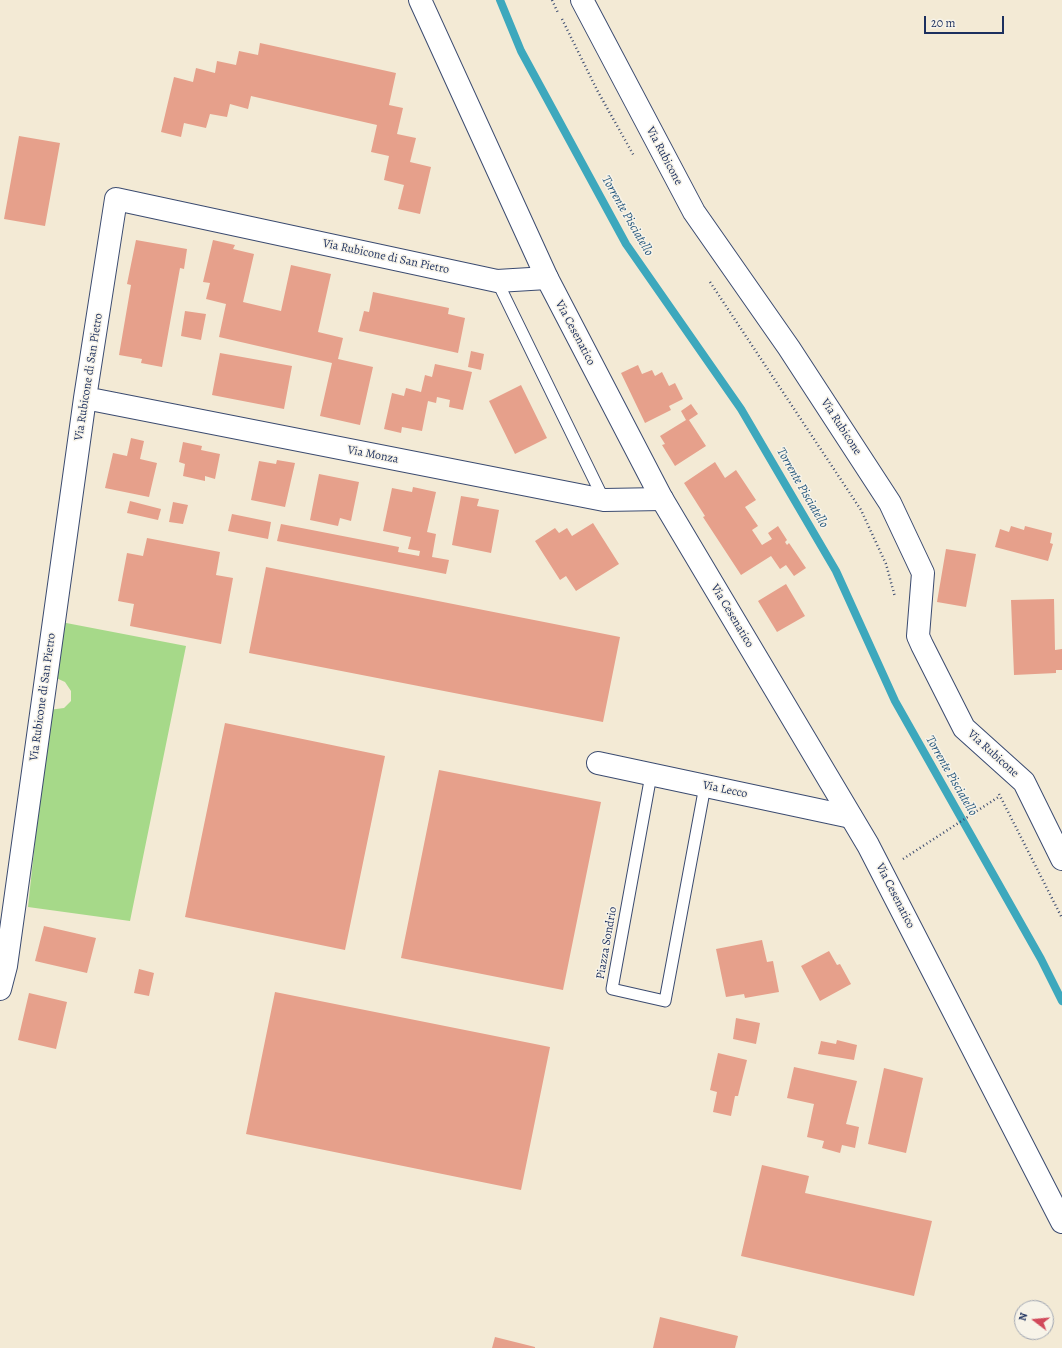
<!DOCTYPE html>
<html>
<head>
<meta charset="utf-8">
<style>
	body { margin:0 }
	#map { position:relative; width:1062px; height:1348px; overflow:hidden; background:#f3ead5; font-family:Alegreya,serif }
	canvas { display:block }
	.north { position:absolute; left:1014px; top:1300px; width:40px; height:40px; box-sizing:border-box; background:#f7f3e8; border:1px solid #9fa5b1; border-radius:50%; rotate:286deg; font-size:11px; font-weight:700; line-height:16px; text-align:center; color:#1b2f5e }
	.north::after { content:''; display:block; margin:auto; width:14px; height:18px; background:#d1495b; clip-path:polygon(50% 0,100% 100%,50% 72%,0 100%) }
	.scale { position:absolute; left:924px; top:16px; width:80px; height:18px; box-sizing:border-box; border:2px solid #1b2f5e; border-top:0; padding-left:5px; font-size:12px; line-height:14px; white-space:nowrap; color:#1b2f5e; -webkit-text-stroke:3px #f7f3e8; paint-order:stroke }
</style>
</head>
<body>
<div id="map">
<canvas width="1062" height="1348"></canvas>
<div class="north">N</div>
<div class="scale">20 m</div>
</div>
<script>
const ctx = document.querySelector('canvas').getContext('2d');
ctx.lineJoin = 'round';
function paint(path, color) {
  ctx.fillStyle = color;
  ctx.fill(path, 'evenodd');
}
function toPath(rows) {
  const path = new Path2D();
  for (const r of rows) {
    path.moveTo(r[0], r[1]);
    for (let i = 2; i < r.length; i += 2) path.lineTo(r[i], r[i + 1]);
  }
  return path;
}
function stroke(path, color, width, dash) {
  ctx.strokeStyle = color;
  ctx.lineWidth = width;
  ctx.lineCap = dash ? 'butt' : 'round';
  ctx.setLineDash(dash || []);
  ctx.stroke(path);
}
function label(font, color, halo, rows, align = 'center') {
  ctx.font = font + ' Alegreya,serif';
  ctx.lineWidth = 3;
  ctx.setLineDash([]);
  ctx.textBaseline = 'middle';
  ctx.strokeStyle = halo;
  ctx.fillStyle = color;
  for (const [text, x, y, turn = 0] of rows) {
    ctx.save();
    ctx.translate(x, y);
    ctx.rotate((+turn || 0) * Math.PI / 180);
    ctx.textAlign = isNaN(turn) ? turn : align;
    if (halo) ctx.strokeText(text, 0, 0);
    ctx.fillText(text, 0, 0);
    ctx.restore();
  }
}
const green = toPath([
	[61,622,186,646,130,921,28,907,49,710,64,708,71,701,71,691,65,682,54,677]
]);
const stream = toPath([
	[500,0,521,51,626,244,741,409,836,571,895,701,1041,959,1062,1001]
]);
const building = toPath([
	[260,43,396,73,389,105,403,108,397,134,416,138,410,162,431,167,420,214,398,209,404,185,384,180,389,156,371,152,377,125,251,96,248,109,230,104,227,117,210,114,206,128,184,123,181,137,161,132,174,77,193,82,196,68,215,73,217,61,236,65,239,51,258,55],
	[19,136,60,143,45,226,4,219],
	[136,240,187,249,184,269,180,268,162,367,141,363,142,359,119,355,131,285,127,284],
	[213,240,235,245,233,249,254,254,243,302,281,311,291,265,331,274,318,332,343,338,338,359,373,367,360,425,320,416,332,363,219,337,226,304,206,299,210,283,203,282],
	[373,292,449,308,448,314,465,318,458,353,359,331,364,311,369,312],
	[185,311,206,314,201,340,181,336],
	[471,351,484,354,481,370,468,367],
	[220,353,292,366,284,409,212,395],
	[435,364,472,372,463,410,449,407,450,400,437,397,436,403,428,401,422,431,402,427,401,433,384,429,392,393,404,396,406,388,421,392,425,375,432,377],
	[638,365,642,374,652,370,655,376,662,372,669,386,675,383,683,399,669,406,671,410,645,423,621,373],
	[521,385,547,438,515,454,489,401],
	[691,404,698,414,689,420,706,446,675,466,662,445,665,444,660,436,686,420,681,411],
	[131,438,144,441,140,459,157,463,149,497,105,488,113,453,127,456],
	[183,442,202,446,201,450,220,454,215,479,205,476,205,481,183,476,185,464,179,462],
	[277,460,295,463,285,507,251,500,259,461,276,464],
	[715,462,725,478,736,470,756,500,745,507,758,526,752,530,762,545,772,539,768,533,778,526,787,540,785,542,787,545,789,543,806,568,794,576,786,565,780,569,771,556,741,575,703,517,705,516,684,483],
	[319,474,359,482,351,521,340,518,338,526,310,520],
	[413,487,436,492,427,532,436,534,432,557,449,560,446,574,277,541,281,524,399,547,398,552,419,556,420,551,408,549,411,537,383,531,392,488,412,492],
	[461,496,479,499,477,506,499,510,491,553,452,545],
	[130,501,161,509,158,520,127,513],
	[173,502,188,505,183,524,169,522],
	[232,514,271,522,268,539,228,531],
	[593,523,619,564,576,591,566,576,560,580,535,541,555,528,559,533,567,528,572,536],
	[1011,526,1024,530,1025,526,1052,533,1050,543,1053,544,1048,561,995,547,1000,529,1009,532],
	[147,538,220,552,216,575,233,578,221,644,130,626,134,604,118,601,127,553,143,556],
	[946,549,976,554,966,607,937,602],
	[266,567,620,637,603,722,249,653],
	[786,584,805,616,777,632,758,601],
	[1054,599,1055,650,1062,649,1062,670,1056,670,1056,673,1014,675,1011,600],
	[225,723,385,756,345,950,185,917],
	[439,770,601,802,563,990,401,958],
	[44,926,96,938,87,973,35,961],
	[762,940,767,962,773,961,779,992,745,998,744,994,726,997,716,949],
	[829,951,837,965,840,964,851,984,820,1001,801,966],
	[139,969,154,973,149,996,134,993],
	[275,992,550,1047,521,1190,246,1134],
	[29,993,67,1002,56,1049,18,1040],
	[736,1018,760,1023,756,1044,733,1039],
	[837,1040,857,1045,854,1060,818,1054,821,1041,836,1044],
	[718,1053,747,1060,738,1096,735,1096,731,1116,713,1112,717,1092,710,1090],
	[794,1067,857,1081,846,1124,859,1127,855,1148,842,1145,840,1153,822,1148,824,1141,807,1137,814,1104,787,1098],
	[884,1068,923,1078,906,1153,868,1144],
	[762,1165,809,1176,805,1193,932,1221,914,1296,741,1256],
	[660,1317,738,1336,735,1348,653,1348],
	[495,1337,535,1347,535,1348,492,1348]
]);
const path = toPath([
	[552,0,558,13],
	[562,19,597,90,634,156],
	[710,282,861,510,886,564,895,597],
	[999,794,1062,918],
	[903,859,1000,796]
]);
const service = toPath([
	[497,281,604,500],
	[651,775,612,989,665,1001,705,786]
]);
const minor = toPath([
	[582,0,694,212,789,348,890,503,923,573,918,636,922,645,964,728,1024,782,1062,859],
	[85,398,604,500,662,499],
	[598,763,851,817],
	[0,989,6,966,85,398,116,199,497,281,547,278]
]);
const secondary = toPath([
	[420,0,547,278,662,499,868,845,1062,1222]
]);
const streetNames = [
	["Via Rubicone",664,156,62],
	["Via Rubicone di San Pietro",386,257,12],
	["Via Cesenatico",575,333,62],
	["Via Rubicone di San Pietro",89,377,-81],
	["Via Rubicone",841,427,57],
	["Via Monza",373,455,11],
	["Via Cesenatico",732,616,59],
	["Via Rubicone di San Pietro",43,697,-82],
	["Via Rubicone",993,754,42],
	["Via Lecco",725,790,12],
	["Via Cesenatico",895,896,63],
	["Piazza Sondrio",607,943,-80]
];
const waterNames = [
	["Torrente Pisciatello",627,216,60],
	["Torrente Pisciatello",802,488,60],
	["Torrente Pisciatello",951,776,60]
];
paint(green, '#a6d989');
stroke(stream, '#3da8bd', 8);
paint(building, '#e6a08b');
stroke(service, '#3b4b70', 13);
stroke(minor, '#3b4b70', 24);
stroke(secondary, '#3b4b70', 24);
stroke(path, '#3b4b70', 2.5, [1, 3]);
stroke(service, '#fff', 11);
stroke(minor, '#fff', 22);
stroke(secondary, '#fff', 22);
label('12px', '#1b2f5e', '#f7f3e8', streetNames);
label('italic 13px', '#27597f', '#f7f3e8', waterNames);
</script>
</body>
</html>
